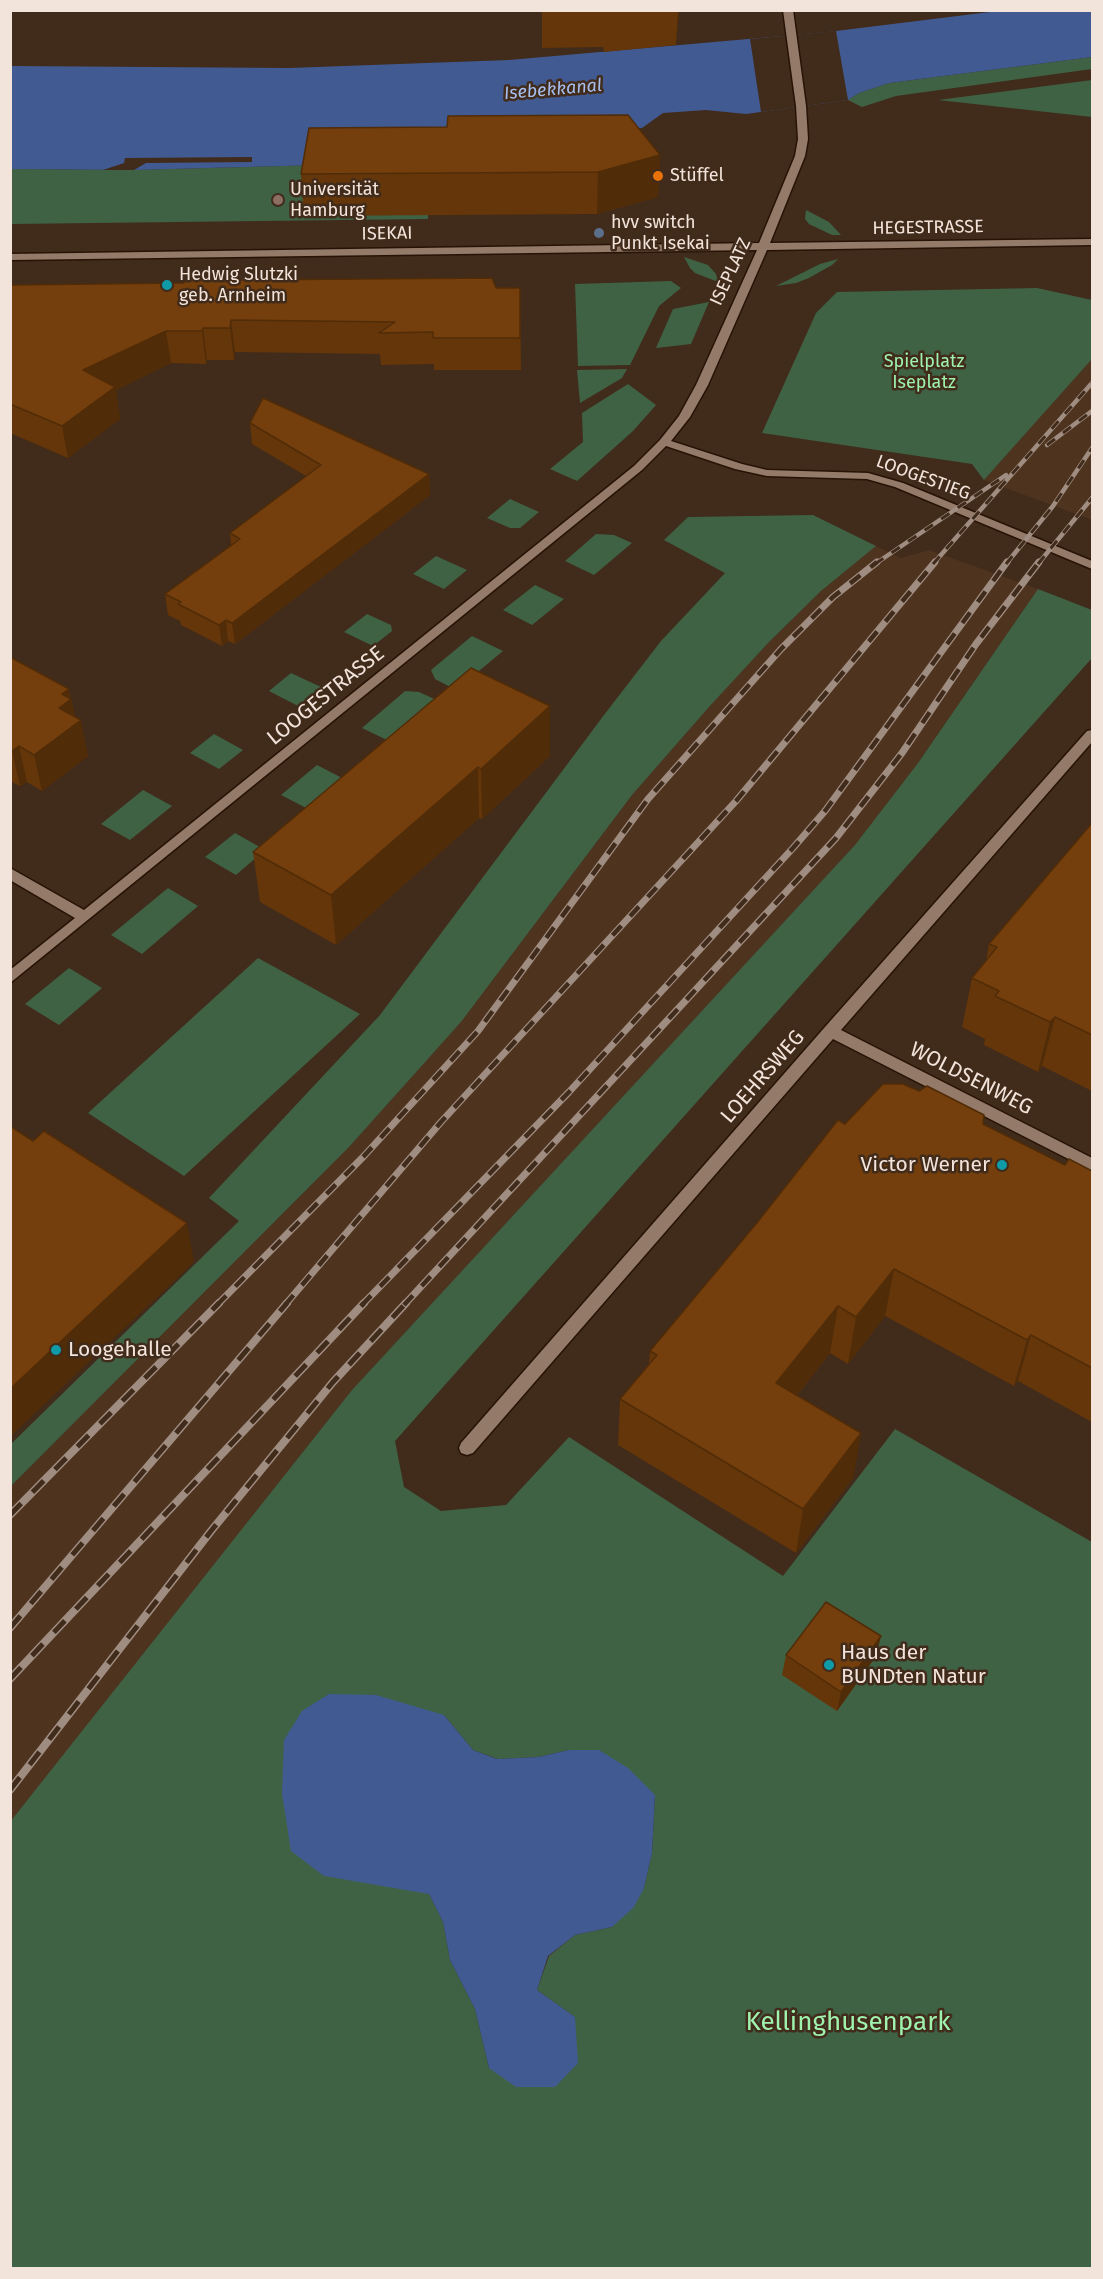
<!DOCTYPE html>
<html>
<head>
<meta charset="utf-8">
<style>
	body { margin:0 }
	#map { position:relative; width:1103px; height:2279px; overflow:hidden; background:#412b1b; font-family:"Fira Sans",sans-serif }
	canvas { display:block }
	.frame { position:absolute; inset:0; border:12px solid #f3e4db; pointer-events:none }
</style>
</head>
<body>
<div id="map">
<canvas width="1103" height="2279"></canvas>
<div class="frame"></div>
</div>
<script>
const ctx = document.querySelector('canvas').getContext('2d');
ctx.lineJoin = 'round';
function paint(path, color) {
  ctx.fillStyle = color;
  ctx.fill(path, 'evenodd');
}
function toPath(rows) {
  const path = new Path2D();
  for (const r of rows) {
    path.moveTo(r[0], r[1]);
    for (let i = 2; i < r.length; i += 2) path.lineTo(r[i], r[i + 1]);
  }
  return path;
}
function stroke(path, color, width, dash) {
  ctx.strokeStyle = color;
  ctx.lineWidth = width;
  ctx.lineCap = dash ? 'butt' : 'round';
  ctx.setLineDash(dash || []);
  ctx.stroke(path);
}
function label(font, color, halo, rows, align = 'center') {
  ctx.font = font + ' "Fira Sans",sans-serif';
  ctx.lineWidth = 5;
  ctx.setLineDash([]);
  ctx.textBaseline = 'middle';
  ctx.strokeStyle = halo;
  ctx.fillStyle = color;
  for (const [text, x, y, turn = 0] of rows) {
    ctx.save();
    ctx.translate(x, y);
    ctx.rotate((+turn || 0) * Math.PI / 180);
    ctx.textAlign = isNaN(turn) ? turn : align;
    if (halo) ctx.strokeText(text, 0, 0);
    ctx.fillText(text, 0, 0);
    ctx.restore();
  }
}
const built = toPath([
	[1092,359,1092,520,984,480],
	[876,546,901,558,929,550,1038,589,918,763,855,845,352,1390,11,1822,11,1486,349,1147,461,1022,632,795,709,707,769,642,821,591]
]);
const green = toPath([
	[1092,57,1092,69,896,96,862,107,848,100,859,93,889,83],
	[1092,80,1092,117,938,100],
	[433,145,428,219,11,224,10,169,134,170,355,164],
	[806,210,829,222,841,235,832,235,809,224,805,219],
	[684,257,708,265,716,274,718,282,695,273,690,268],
	[838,259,832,265,809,278,796,283,776,286,820,264],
	[671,281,681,288,659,306,630,365,578,366,575,284],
	[1037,288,1092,300,1092,359,984,480,972,464,762,433,816,313,837,292],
	[709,302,691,344,656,348,673,309],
	[627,369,622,378,580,403,577,370],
	[628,384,656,405,633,431,577,481,550,469,583,442,582,413],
	[510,499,539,512,520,528,510,528,487,518],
	[813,515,876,546,821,591,769,642,709,707,632,795,461,1022,349,1147,11,1486,11,1444,239,1221,209,1198,380,1015,604,715,661,641,725,573,664,540,688,517],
	[596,534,614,535,632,543,594,575,565,561],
	[436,556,467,570,444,589,413,574],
	[535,585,564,599,532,625,503,610],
	[1038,589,1092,610,1092,658,395,1441,404,1487,441,1511,506,1505,569,1437,783,1576,895,1429,1092,1542,1092,2268,11,2268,10,1822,352,1390,855,845,918,763],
	[444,1715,473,1750,498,1759,538,1757,569,1750,655,1795,652,1853,644,1888,612,1927,575,1935,549,1956,537,1990,575,2017,489,2068,475,2009,450,1960,443,1922,429,1894],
	[367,614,391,625,392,631,373,646,344,632],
	[472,636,503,651,456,690,435,679,431,670],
	[291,673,321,687,298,706,269,691],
	[405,691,419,692,441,702,393,743,362,728],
	[214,734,243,750,219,769,190,753],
	[317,765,348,781,312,811,281,795],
	[143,790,172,806,130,840,101,824],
	[235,833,265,850,236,875,205,857],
	[168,888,198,906,142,954,111,935],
	[258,958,360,1014,184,1176,88,1113],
	[69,968,102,988,59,1025,25,1004]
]);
const water = toPath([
	[998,11,1092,11,1092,57,889,83,859,93,848,100,746,114,706,110,663,113,642,128,617,130,356,164,134,170,11,169,11,66,289,68,509,60,828,32],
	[329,1694,376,1695,444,1715,473,1750,497,1759,538,1757,569,1750,599,1750,628,1768,655,1795,652,1853,644,1888,634,1907,612,1927,575,1935,548,1956,537,1990,575,2017,578,2063,555,2087,516,2087,489,2068,475,2009,450,1960,443,1922,429,1894,324,1876,291,1851,282,1794,284,1740,302,1711]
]);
const pier = toPath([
	[836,31,848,100,761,112,750,39],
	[252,157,252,162,146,163,134,170,103,170,124,163,125,158]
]);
const minor = toPath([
	[783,10,793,10,806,106,808,139,805,156,770,243,1092,239,1092,245,767,250,708,385,690,417,671,441,742,464,767,470,868,473,903,483,1092,561,1092,569,895,487,867,479,767,476,735,469,666,446,642,470,10,983,10,970,75,918,10,880,10,868,84,910,634,466,660,440,679,416,696,385,757,250,10,260,10,254,759,243,795,156,798,139,796,106,783,10],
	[1092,730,1092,742,841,1030,1092,1158,1092,1171,833,1039,473,1453,467,1455,461,1453,459,1448,461,1443,825,1027,1087,731,1092,730]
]);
const railFar2 = toPath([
	[1047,445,1092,411],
	[875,564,1006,475],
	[933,564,1092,383],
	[1006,564,1053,506,1092,448],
	[1038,564,1092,498]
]);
const railFar1 = toPath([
	[217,1305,364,1156,478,1031,648,799,781,649,833,597,877,562],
	[285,1305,441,1122,736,801,935,562],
	[362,1305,569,1092,793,848,825,811,1007,562],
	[404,1305,836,838,902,753,976,644,1039,562]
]);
const rail = toPath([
	[10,1515,219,1303],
	[10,1628,287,1303],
	[10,1679,364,1303],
	[10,1790,211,1531,333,1382,406,1303]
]);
const wall = toPath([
	[542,10,679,10,676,45,604,52,603,47,542,48],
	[660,155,658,197,597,214,304,216,301,174],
	[232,280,520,288,521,370,434,370,434,364,381,365,380,354,235,352,234,360,207,360,206,364,171,363,116,390,120,419,68,458,10,433,10,285,183,283],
	[250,423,429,474,430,495,235,644,228,641,222,646,181,625,180,621,168,615,165,594,231,545,230,533,306,476,252,444],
	[10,657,71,699,75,717,88,756,42,791,27,782,20,786,10,781],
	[550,706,550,756,482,819,479,818,336,945,260,902,253,852],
	[1092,823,1092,1091,1042,1066,1038,1072,984,1045,985,1039,962,1027,972,978,986,961,989,944],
	[845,1124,983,1124,1065,1165,1092,1171,1092,1422,1018,1381,1014,1386,885,1316,848,1364,830,1353,797,1395,861,1433,853,1478,796,1553,618,1445,620,1399,649,1364,650,1351],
	[786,1655,876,1656,837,1711,782,1675]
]);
const shadedWall = toPath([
	[678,10,679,10,676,45],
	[660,155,658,197,597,214,598,172],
	[231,320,235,352,234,360,230,328],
	[203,328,207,360,206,364,202,331],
	[166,331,171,363,116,390,120,419,68,458,62,426,83,370],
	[429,474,430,495,235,644,232,623],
	[226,620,228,641,222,646,219,625],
	[69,689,76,724,81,720,88,756,42,791,34,755,59,708,62,694],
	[550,706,550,756,482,819,481,769],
	[19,746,27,782,20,786,12,751],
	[478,767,479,818,336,945,331,895],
	[1055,1017,1042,1066,1038,1072,1050,1022],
	[187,1223,194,1262,10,1437,10,1389],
	[894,1269,885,1316,848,1364,856,1317],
	[838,1306,830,1353,770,1428,776,1383],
	[1031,1335,1018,1381,1014,1386,1027,1340],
	[861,1433,853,1478,796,1553,803,1509],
	[881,1636,876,1656,837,1711,841,1692]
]);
const building = toPath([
	[628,115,660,155,598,172,301,174,309,128,447,127,448,116,628,115],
	[221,271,232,280,492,278,496,288,520,288,520,338,433,338,433,332,379,333,395,322,231,320,230,328,203,328,202,331,166,331,83,370,115,387,62,426,10,404,10,285,183,283,190,279,211,279,221,271],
	[263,398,429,474,232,623,226,620,219,625,178,604,181,602,165,594,240,539,230,533,321,465,250,423,263,398],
	[10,657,69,689,62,694,71,699,59,708,81,720,34,755,19,746,12,751,10,750,10,657],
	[471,668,550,706,481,769,478,767,331,895,253,852,471,668],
	[1092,823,1092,1035,1055,1017,1050,1022,995,996,999,991,972,978,997,947,989,944,1092,823],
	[883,1084,903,1084,919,1091,927,1086,984,1115,983,1124,1065,1165,1069,1159,1092,1171,1092,1368,1031,1335,1027,1340,894,1269,856,1317,838,1306,776,1383,861,1433,803,1509,620,1399,657,1355,650,1351,756,1224,838,1120,845,1124,883,1084],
	[10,1126,33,1141,44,1131,187,1223,10,1389,10,1126],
	[826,1602,881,1636,841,1692,786,1655,826,1602]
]);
const markers = [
	[658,176,6,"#e8710a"],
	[278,200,6,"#8d6e63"],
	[599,233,6,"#5c6f8a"],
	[167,285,6,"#0f9aa8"],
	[1002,1165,6,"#0f9aa8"],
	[56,1350,6,"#0f9aa8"],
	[829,1665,6,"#0f9aa8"]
];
const farWaternames = [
	["Isebekkanal",553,90,-5]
];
const farPoinames = [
	["Stüffel",670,176],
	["Universität",290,190],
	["Hamburg",290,211],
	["hvv switch",611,223],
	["Punkt Isekai",611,244],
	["Hedwig Slutzki",179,275],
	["geb. Arnheim",179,296]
];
const farStreetnames = [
	["HEGESTRASSE",928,228,-1],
	["ISEKAI",387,234,-1],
	["ISEPLATZ",731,272,-65],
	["LOOGESTIEG",923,478,20]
];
const farParknames = [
	["Spielplatz",924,362],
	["Iseplatz",924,383]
];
const streetNames = [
	["LOOGESTRASSE",326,696,-39],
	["LOEHRSWEG",763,1077,-49],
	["WOLDSENWEG",971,1079,27]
];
const poiNames = [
	["Victor Werner",990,1165,"right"],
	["Loogehalle",68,1350],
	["Haus der",841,1653],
	["BUNDten Natur",841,1677]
];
const nearParknames = [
	["Kellinghusenpark",848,2023]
];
paint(built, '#4e331f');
paint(green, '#3f6245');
paint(water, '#415b92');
paint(pier, '#412b1b');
stroke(minor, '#271305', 3);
paint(minor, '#947a69');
stroke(railFar2, '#a08d81', 4.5);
stroke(railFar1, '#a08d81', 7);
stroke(rail, '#a08d81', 8);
stroke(railFar2, '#412b1b', 3, [10]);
stroke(railFar1, '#412b1b', 4.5, [13]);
stroke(rail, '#412b1b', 5, [16]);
paint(wall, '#64360a');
paint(shadedWall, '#512c08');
paint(building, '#743f0c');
stroke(building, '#512c08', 1.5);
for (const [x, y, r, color] of markers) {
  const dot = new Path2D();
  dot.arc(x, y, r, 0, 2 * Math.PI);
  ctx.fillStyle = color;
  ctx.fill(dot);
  stroke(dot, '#412b1b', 2);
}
label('italic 18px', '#a7bff0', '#412b1b', farWaternames);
label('18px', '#f3e4db', '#412b1b', farPoinames, 'left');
label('18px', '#f3e4db', '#412b1b', farStreetnames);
label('18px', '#9ef2ae', '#412b1b', farParknames);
label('21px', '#f3e4db', '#412b1b', streetNames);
label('21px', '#f3e4db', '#412b1b', poiNames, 'left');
label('26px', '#9ef2ae', '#412b1b', nearParknames);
</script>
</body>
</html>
